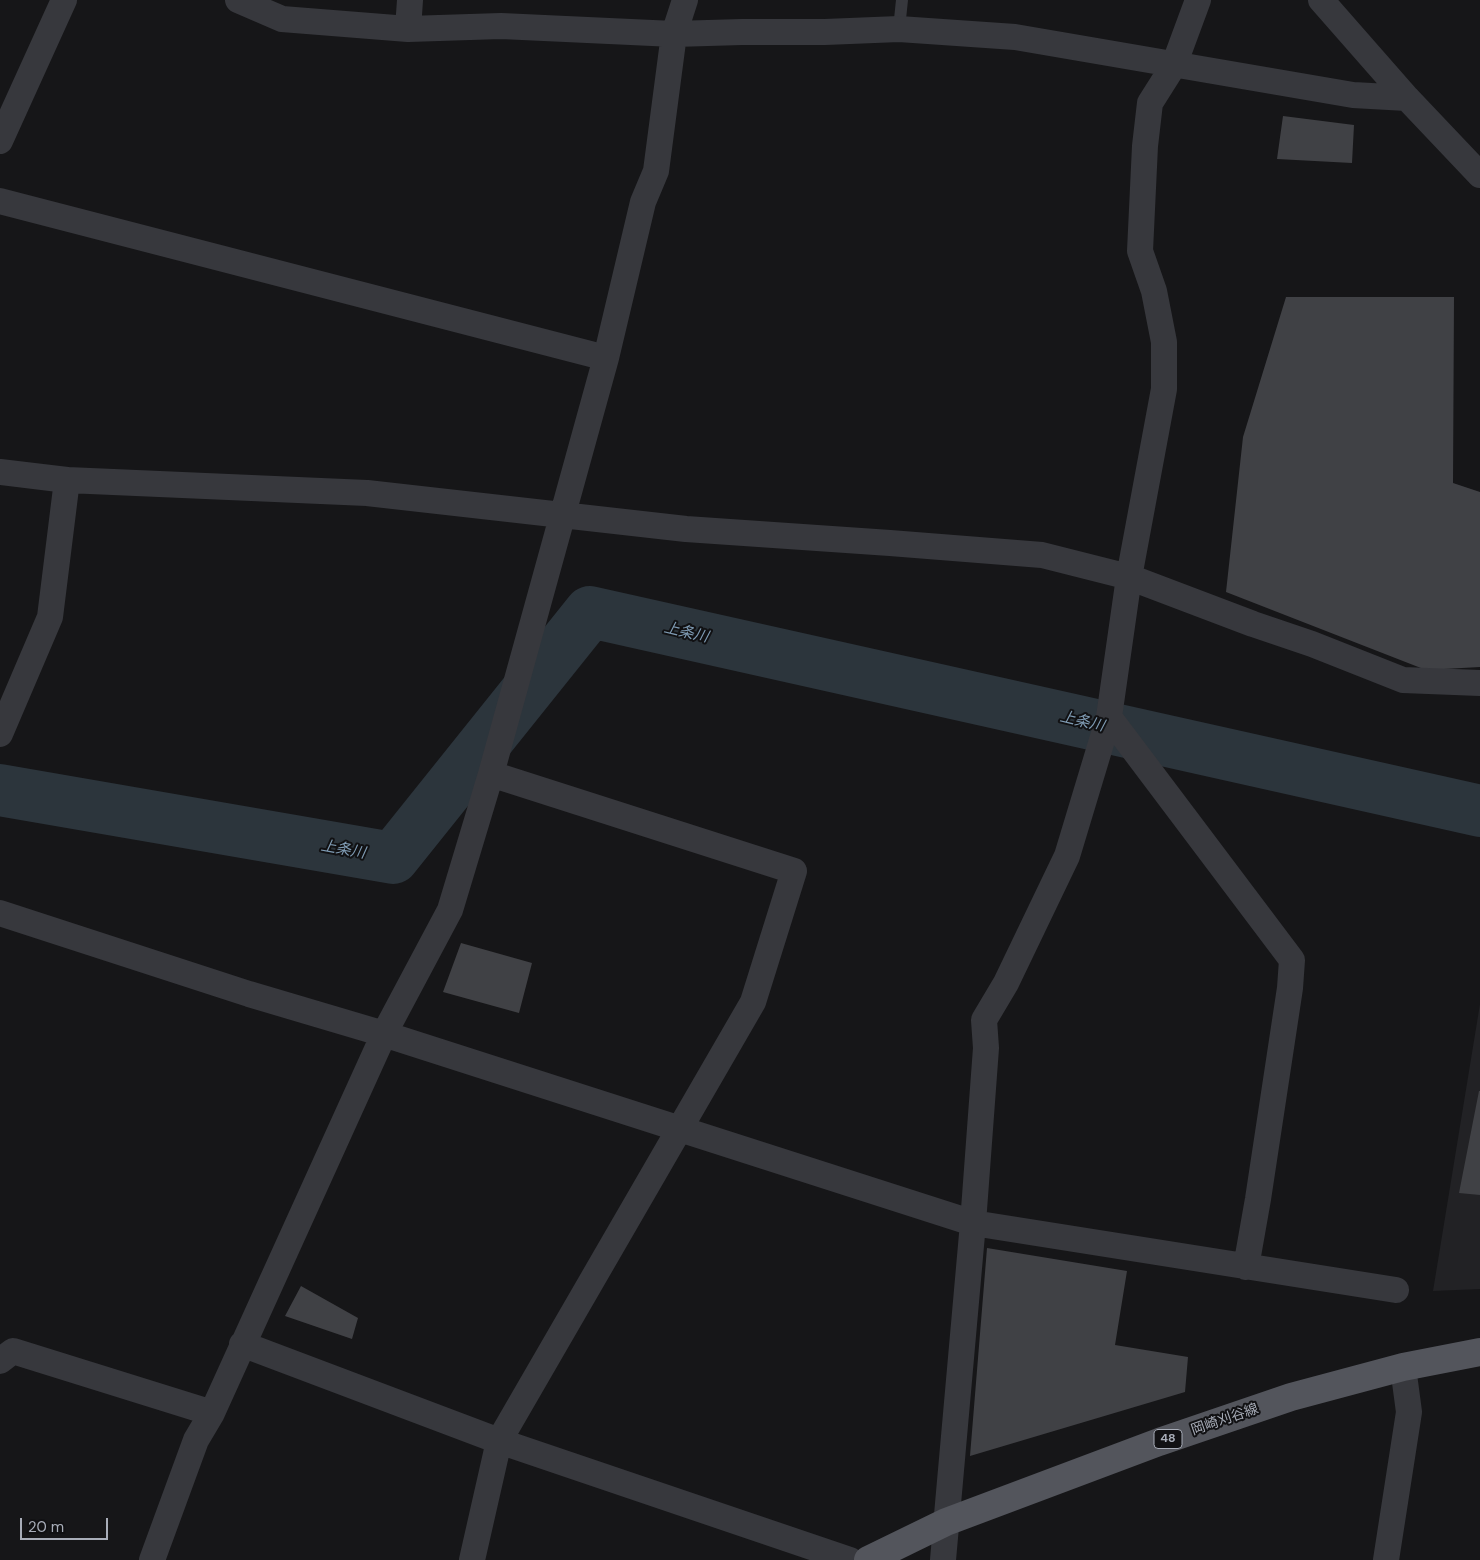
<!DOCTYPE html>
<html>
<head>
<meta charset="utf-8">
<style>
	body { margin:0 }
	#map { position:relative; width:1480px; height:1560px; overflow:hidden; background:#161618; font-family:"DM Sans",sans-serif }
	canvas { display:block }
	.scale { position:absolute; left:20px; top:1518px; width:88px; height:22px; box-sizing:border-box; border:2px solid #a8adb8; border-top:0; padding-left:6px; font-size:15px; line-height:18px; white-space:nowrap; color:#a8adb8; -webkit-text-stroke:4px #111113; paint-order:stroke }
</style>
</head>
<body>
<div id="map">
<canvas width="1480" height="1560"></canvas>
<div class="scale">20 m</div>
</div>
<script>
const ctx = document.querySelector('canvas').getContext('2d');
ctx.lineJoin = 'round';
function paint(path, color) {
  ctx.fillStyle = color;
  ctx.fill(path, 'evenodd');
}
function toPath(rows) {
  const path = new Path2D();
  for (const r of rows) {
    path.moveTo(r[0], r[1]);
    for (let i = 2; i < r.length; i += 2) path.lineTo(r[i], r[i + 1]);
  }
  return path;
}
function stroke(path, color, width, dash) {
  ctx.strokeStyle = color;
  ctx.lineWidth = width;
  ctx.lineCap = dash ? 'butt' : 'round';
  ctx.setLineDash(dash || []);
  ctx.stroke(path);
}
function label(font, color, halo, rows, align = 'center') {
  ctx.font = font + ' "DM Sans","Noto Sans JP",sans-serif';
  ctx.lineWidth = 4;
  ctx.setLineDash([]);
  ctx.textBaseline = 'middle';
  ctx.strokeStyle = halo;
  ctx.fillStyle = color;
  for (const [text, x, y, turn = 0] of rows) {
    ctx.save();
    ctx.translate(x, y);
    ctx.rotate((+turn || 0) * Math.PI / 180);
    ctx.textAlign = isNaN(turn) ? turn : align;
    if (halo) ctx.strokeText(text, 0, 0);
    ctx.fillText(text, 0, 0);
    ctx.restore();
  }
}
const built = toPath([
	[1480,1004,1480,1289,1433,1291]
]);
const river = toPath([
	[0,790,393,858,590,612,1480,811]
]);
const building = toPath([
	[1283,116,1354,125,1352,163,1277,159],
	[1286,297,1454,297,1453,483,1480,492,1480,667,1426,670,1226,592,1243,437],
	[461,943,532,963,519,1013,443,992],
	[1479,1091,1480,1091,1480,1195,1459,1193],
	[987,1248,1127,1271,1115,1345,1188,1357,1185,1392,970,1456],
	[301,1286,358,1318,352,1339,285,1316]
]);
const lane = toPath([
	[899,29,902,0]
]);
const street = toPath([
	[238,0,282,19,408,29,501,26,674,34,742,32,825,32,899,29,1015,37,1353,95,1407,98],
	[1321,0,1407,98,1480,175],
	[408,29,410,0],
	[0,141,64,0],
	[0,201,606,358],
	[0,472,67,480,367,493,686,529,890,543,1042,555,1129,577,1253,624,1312,644,1403,680,1480,683],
	[1109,717,1292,960,1290,988,1258,1199,1246,1267],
	[0,734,50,617,67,480],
	[0,913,249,994,384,1034,973,1223,1396,1290],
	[242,1344,499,1441,850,1560],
	[0,1361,13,1351,212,1413],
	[152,1560,196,1440,212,1413,384,1034,450,910,491,774,606,358,643,202,656,171,674,34,685,0],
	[472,1560,499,1441,753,1002,794,871,491,774],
	[943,1560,973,1223,986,1048,984,1020,1006,983,1067,856,1109,717,1129,577,1164,389,1164,342,1154,291,1140,251,1145,146,1150,103,1174,65,1198,0],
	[1386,1560,1409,1412,1403,1367]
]);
const primary = toPath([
	[868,1560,946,1522,1159,1442,1291,1397,1403,1367,1480,1352]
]);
const shields = [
	[1168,1439,28]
];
const shieldNames = [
	["48",1168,1439]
];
const streetNames = [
	["岡崎刈谷線",1225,1420,-19]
];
const waterNames = [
	["上条川",686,633,13],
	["上条川",1082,722,13],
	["上条川",343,850,10]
];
paint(built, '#222225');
stroke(river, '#2c353c', 52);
paint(building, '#404145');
stroke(lane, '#37383d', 12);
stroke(street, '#37383d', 26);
stroke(primary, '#53555c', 28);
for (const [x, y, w] of shields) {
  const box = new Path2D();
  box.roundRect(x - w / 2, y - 9.5, w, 19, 4);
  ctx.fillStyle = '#111113';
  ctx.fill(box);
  stroke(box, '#a8adb8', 1);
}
label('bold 12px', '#a8adb8', null, shieldNames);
label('14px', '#a8adb8', '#111113', streetNames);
label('italic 15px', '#7f9bb3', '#111113', waterNames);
</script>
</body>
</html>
